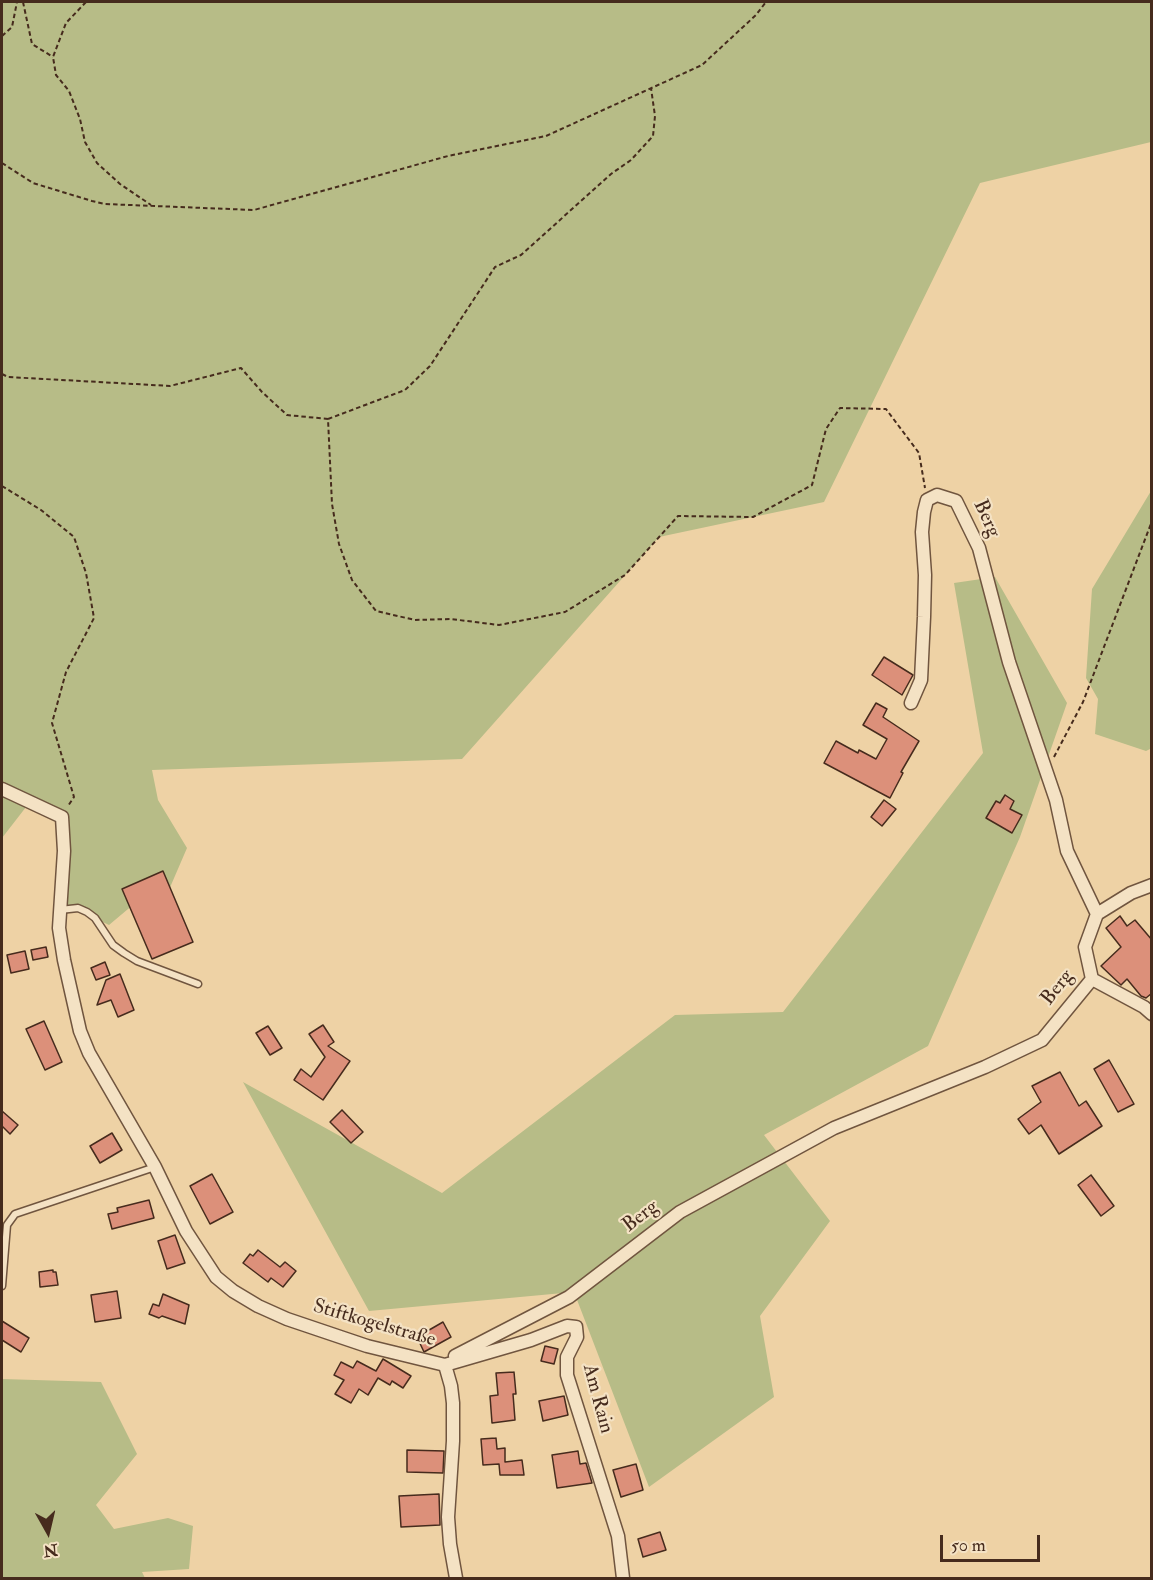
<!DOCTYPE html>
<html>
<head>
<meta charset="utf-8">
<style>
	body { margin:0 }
	#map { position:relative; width:1153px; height:1580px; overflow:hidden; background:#eed2a5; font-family:"IM FELL Double Pica",serif }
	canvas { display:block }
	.frame { position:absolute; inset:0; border:3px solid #462b1d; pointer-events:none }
	.north { position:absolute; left:18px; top:1502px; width:60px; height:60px; -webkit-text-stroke:4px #f4e2c4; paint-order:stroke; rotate:172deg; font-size:16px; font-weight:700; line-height:24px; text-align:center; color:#462b1d }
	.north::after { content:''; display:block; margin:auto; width:21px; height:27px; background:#462b1d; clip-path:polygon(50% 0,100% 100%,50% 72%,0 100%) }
	.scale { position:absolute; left:940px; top:1535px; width:100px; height:27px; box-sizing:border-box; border:3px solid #462b1d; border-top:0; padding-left:8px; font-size:18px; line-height:21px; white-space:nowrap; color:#462b1d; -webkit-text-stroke:4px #f4e2c4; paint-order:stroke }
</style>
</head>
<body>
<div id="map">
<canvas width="1153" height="1580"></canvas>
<div class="frame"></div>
<div class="north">N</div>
<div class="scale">50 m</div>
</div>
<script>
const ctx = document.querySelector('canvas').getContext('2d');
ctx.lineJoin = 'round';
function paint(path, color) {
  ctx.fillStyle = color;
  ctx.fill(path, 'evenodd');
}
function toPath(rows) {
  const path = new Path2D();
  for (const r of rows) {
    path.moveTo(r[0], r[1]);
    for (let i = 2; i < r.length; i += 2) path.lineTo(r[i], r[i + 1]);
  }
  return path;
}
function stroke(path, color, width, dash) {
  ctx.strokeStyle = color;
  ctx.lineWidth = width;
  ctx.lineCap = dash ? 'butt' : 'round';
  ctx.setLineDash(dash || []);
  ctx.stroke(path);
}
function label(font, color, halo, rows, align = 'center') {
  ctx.font = font + ' "IM FELL Double Pica",serif';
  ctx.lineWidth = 4.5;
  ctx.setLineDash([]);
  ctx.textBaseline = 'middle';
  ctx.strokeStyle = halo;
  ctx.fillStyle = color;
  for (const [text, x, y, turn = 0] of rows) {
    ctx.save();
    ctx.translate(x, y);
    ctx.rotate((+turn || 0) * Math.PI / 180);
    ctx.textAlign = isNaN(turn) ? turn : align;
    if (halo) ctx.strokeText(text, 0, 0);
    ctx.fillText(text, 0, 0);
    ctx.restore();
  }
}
const green = toPath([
	[2,2,1151,2,1151,142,980,183,824,502,659,537,462,759,152,770,158,800,187,848,165,899,134,904,109,925,65,904,69,818,33,798,2,838],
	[1151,491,1152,748,1146,751,1095,734,1098,699,1086,678,1092,589],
	[995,577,1067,703,1020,837,928,1046,764,1135,830,1221,760,1316,774,1397,649,1487,574,1292,369,1311,243,1082,442,1193,675,1015,783,1012,983,753,954,583],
	[2,1379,101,1382,137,1454,96,1505,114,1529,168,1518,193,1526,189,1569,142,1572,145,1578,2,1578]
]);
const building = toPath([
	[884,657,913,675,902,695,872,675,884,657],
	[876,703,887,709,883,717,919,741,901,772,903,773,890,798,824,763,836,741,858,753,859,750,876,759,887,739,863,725,876,703],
	[1005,795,1014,801,1010,809,1022,815,1012,833,986,818,996,801,1000,803,1005,795],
	[884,800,896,809,882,826,871,817,884,800],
	[163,871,193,942,152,959,122,889,163,871],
	[1120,916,1127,926,1135,920,1152,940,1152,993,1146,998,1141,996,1127,979,1121,985,1101,966,1121,947,1106,928,1120,916],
	[46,947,48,957,33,960,31,950,46,947],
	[25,951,29,969,11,973,7,955,25,951],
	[105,962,110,975,96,980,91,968,105,962],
	[120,974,134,1010,118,1017,111,1000,97,1005,106,980,120,974],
	[44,1021,62,1062,45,1070,26,1029,44,1021],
	[323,1025,334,1042,328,1046,350,1061,323,1100,294,1080,301,1069,311,1077,325,1057,309,1034,323,1025],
	[268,1026,282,1048,270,1055,256,1033,268,1026],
	[1109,1060,1134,1104,1118,1112,1094,1069,1109,1060],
	[1060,1072,1079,1106,1086,1101,1102,1126,1059,1154,1041,1125,1029,1134,1018,1119,1041,1102,1032,1086,1060,1072],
	[342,1110,363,1132,351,1143,330,1122,342,1110],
	[2,1111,18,1125,10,1134,2,1126,2,1111],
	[112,1133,122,1150,100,1163,90,1146,112,1133],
	[212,1174,233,1212,210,1224,190,1186,212,1174],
	[1091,1175,1114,1206,1101,1216,1078,1185,1091,1175],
	[149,1200,154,1218,112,1229,108,1214,118,1212,117,1208,149,1200],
	[175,1235,185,1263,167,1269,158,1241,175,1235],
	[258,1250,280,1267,285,1262,296,1271,283,1287,271,1278,268,1282,243,1263,250,1254,253,1256,258,1250],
	[53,1270,53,1272,56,1272,58,1285,40,1287,39,1272,53,1270],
	[117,1291,121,1318,95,1322,91,1295,117,1291],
	[163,1294,189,1305,185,1324,162,1316,159,1318,149,1314,153,1304,159,1306,163,1294],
	[2,1321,29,1338,21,1352,2,1340,2,1321],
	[443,1322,451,1337,424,1352,417,1337,443,1322],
	[545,1346,558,1349,554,1364,541,1361,545,1346],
	[383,1359,411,1376,403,1388,392,1381,390,1385,378,1378,368,1395,359,1389,351,1403,335,1394,344,1380,334,1375,341,1362,353,1368,357,1361,376,1371,383,1359],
	[514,1372,516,1394,513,1394,515,1420,492,1423,490,1396,498,1395,496,1373,514,1372],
	[564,1396,568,1415,543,1421,539,1401,564,1396],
	[496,1438,497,1449,505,1448,505,1462,522,1460,524,1475,500,1475,499,1464,483,1465,481,1439,496,1438],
	[407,1450,444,1451,443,1473,407,1472,407,1450],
	[578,1451,580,1464,586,1463,592,1483,557,1488,552,1455,578,1451],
	[636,1464,643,1490,621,1497,613,1470,636,1464],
	[439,1494,440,1525,401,1527,399,1496,439,1494],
	[660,1532,666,1550,643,1557,638,1539,660,1532]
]);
const path = toPath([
	[23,2,32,44,53,57],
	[86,2,66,23,53,57,56,75,69,91,80,119,85,142,97,163,120,184,151,205],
	[2,36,12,27,17,2],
	[2,163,33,183,92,201,105,204,254,210,448,156,546,136,702,65,756,15,766,2],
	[2,374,8,377,170,386,241,368,262,392,287,415,328,419,332,504,339,544,352,580,376,611,415,620,451,619,499,625,565,612,625,575,678,516,753,517,812,485,826,429,840,408,886,409,919,453,925,488],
	[328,419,405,390,430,366,495,267,521,255,611,174,631,160,653,136,655,116,651,88],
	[2,486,41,510,74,537,86,573,94,618,66,672,52,723,74,797,68,806],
	[1054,757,1083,702,1152,521]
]);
const lane = toPath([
	[60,910,78,908,87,912,95,918,113,945,124,953,137,961,198,984],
	[2,1286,7,1225,15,1214,155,1167]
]);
const street = toPath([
	[911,703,921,680,924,617,925,575,922,532,924,512,927,500,937,495,956,501,979,548,1009,662,1056,800,1067,851,1097,914,1085,947,1092,979],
	[2,789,62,817,64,851,59,928,64,960,80,1031,89,1053,155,1167,186,1231,216,1277,233,1291,258,1306,287,1319,367,1346,445,1365,531,1340,567,1326,576,1327,577,1337,567,1357,567,1375,618,1536,623,1578],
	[1097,914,1131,893,1152,885],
	[1092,979,1144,1007,1152,1014],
	[455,1356,569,1297,680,1212,834,1128,985,1067,1042,1040,1092,979],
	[445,1365,451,1386,453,1403,453,1441,448,1517,450,1544,456,1578]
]);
const streetNames = [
	["Berg",986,519,65],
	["Berg",1058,988,-52],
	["Berg",641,1217,-38],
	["Stiftkogelstraße",374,1324,16],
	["Am Rain",597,1399,75]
];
paint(green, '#b7bc87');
paint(building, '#dc907a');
stroke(building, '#462b1d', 1.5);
stroke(lane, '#70553f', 9);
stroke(street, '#70553f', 15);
stroke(path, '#462b1d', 2, [4.5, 3]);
stroke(lane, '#f4e2c4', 6);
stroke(street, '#f4e2c4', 12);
label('20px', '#462b1d', '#f4e2c4', streetNames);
</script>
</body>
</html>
